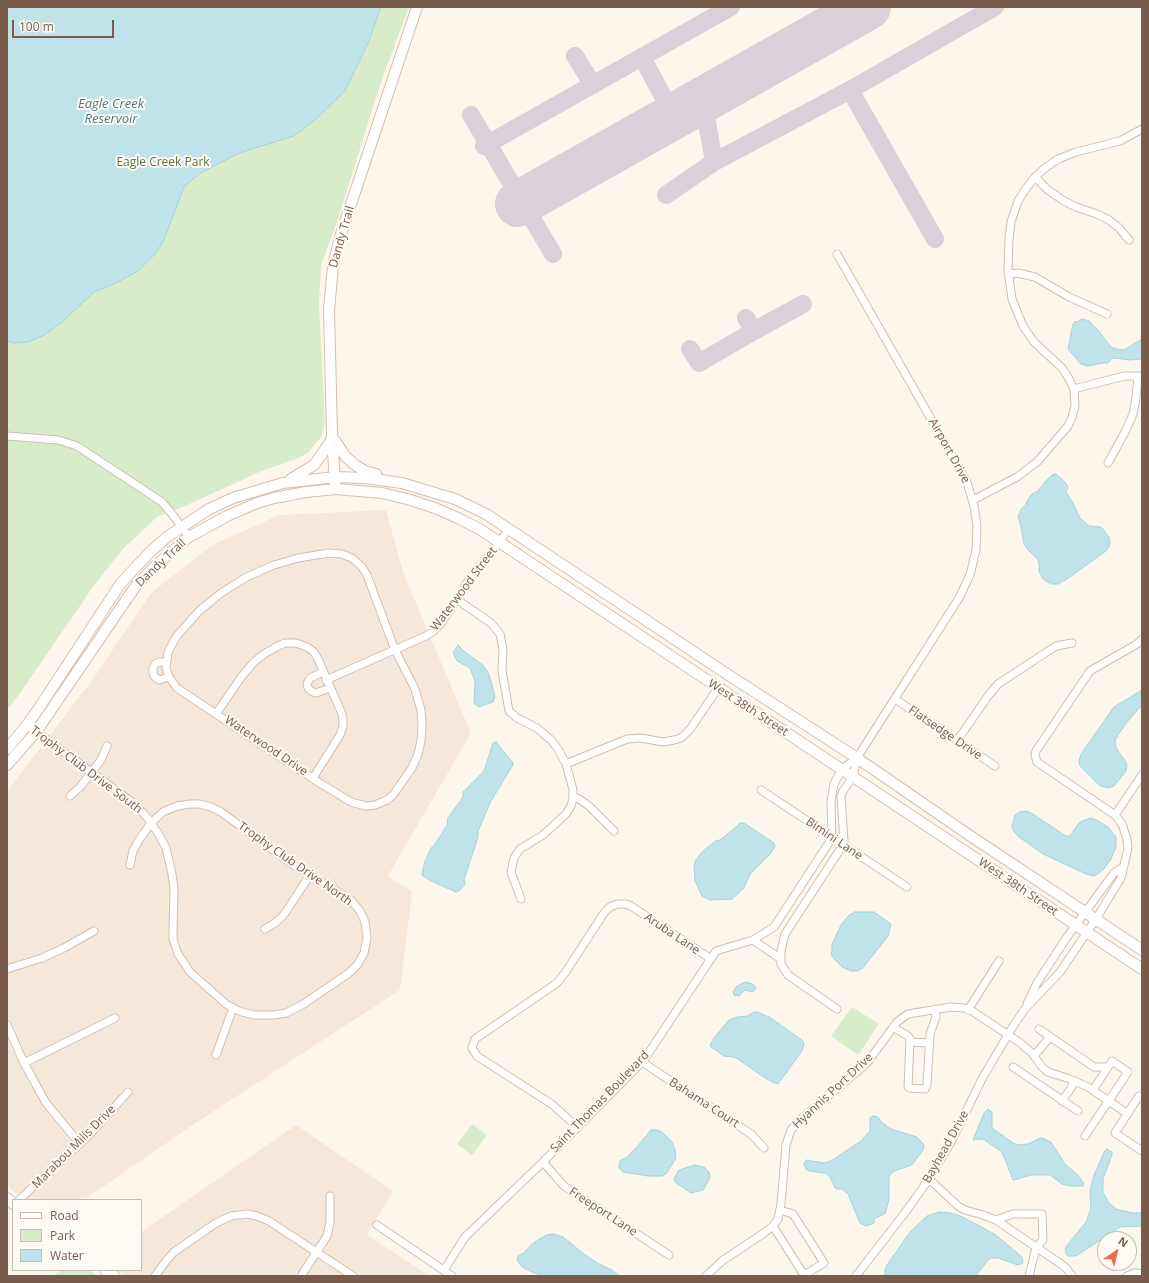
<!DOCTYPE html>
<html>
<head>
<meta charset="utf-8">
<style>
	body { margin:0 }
	#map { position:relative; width:1149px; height:1283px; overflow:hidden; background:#fdf6ec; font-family:"Open Sans",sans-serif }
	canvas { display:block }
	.frame { position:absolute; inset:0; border:8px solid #7a5c4d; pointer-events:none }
	.legend { position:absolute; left:12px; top:1199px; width:130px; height:72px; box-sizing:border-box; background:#fffaf3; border:1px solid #cabbb1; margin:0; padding:5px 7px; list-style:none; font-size:12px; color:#7a5c4d }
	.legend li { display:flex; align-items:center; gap:8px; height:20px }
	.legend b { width:20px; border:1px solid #cabbb1 }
	.north { position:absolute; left:1097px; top:1231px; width:40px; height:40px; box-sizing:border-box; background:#fffaf3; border:1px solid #cabbb1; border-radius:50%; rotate:35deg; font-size:11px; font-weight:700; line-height:16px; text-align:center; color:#7a5c4d }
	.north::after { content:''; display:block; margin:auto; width:14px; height:18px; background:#e76f51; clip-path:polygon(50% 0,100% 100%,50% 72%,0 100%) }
	.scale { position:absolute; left:12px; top:20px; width:102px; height:18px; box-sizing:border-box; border:2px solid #7a5c4d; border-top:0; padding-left:5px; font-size:12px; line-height:14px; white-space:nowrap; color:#7a5c4d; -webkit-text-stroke:3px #fffaf3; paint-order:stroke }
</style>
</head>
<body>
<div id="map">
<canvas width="1149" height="1283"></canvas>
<div class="frame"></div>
<ul class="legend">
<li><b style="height:5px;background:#fff"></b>Road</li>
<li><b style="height:11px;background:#d8ecc9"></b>Park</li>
<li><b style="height:11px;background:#bfe3e8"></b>Water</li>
</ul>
<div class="north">N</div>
<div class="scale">100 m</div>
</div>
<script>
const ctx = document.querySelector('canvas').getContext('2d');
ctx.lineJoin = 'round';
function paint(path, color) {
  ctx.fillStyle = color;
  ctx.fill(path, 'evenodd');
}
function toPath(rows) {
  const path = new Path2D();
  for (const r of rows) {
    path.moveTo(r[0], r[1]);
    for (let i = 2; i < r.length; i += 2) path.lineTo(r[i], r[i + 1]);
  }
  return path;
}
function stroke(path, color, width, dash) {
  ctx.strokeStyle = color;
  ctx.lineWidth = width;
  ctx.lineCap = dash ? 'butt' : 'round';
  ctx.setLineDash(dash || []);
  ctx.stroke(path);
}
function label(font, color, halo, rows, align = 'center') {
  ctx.font = font + ' "Open Sans",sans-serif';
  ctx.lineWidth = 4;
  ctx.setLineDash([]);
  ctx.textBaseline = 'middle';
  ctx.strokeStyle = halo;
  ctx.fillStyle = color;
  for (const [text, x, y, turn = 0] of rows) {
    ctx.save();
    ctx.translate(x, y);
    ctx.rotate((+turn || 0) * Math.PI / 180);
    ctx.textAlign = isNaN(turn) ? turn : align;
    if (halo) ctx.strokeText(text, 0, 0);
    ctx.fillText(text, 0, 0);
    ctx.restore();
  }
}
const residential = toPath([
	[386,510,404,575,471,733,388,876,412,892,400,990,194,1124,84,1200,24,1200,11,1189,7,1182,7,791,93,679,151,593,212,545,279,515],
	[296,1125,393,1191,367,1235,430,1276,125,1276,116,1270,141,1270,141,1232]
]);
const green = toPath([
	[7,7,409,7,380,85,339,216,321,266,319,303,325,423,321,437,308,453,296,459,264,470,178,509,157,517,123,549,95,584,18,696,7,710],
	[852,1007,879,1024,858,1055,831,1036],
	[472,1124,487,1135,472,1155,457,1144],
	[62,1270,89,1270,98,1276,52,1276]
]);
const water = toPath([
	[7,7,381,7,369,41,345,91,314,121,294,136,239,153,199,174,184,187,164,240,156,253,138,271,116,283,94,292,60,324,42,336,28,342,14,343,7,341,7,7],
	[1082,319,1089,321,1098,330,1111,347,1116,349,1124,350,1142,339,1142,359,1130,360,1113,358,1108,363,1103,363,1088,366,1081,364,1068,349,1073,324,1075,321,1077,322,1082,319],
	[1056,474,1065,482,1068,487,1066,492,1073,503,1080,518,1089,526,1101,527,1109,537,1110,542,1109,547,1106,551,1067,579,1058,584,1051,584,1043,579,1039,571,1039,563,1037,558,1028,550,1024,544,1021,527,1018,516,1022,508,1026,505,1027,501,1032,494,1038,491,1044,483,1052,475,1056,474],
	[458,645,465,652,483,665,489,674,495,696,493,702,479,707,474,703,475,681,470,668,457,661,453,652,458,645],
	[1142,690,1142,705,1127,722,1118,735,1115,741,1116,748,1126,762,1127,766,1126,771,1114,786,1108,788,1100,786,1080,766,1079,761,1081,754,1114,707,1142,690],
	[496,742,513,763,513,765,491,801,478,831,478,837,464,880,465,884,460,890,456,892,431,881,423,876,422,874,425,861,431,848,434,846,447,825,448,818,463,797,463,792,484,771,493,743,496,742],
	[1027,811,1033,814,1066,836,1070,836,1078,824,1082,821,1091,818,1097,820,1109,828,1116,837,1116,847,1111,859,1104,869,1096,875,1093,876,1086,874,1043,854,1019,837,1014,832,1012,826,1015,815,1020,812,1027,811],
	[740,823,744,823,774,843,775,846,771,853,750,874,744,888,732,899,710,900,702,896,695,881,694,866,696,860,701,853,715,841,720,840,735,828,740,823],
	[855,912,874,912,891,924,888,936,863,968,857,971,851,971,842,967,835,960,831,954,832,951,832,944,841,925,849,915,855,912],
	[747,982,754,985,756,988,755,990,752,992,745,990,739,996,734,995,733,992,737,986,743,983,747,982],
	[754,1012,757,1012,769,1017,802,1040,804,1044,802,1051,778,1084,772,1082,759,1074,738,1059,733,1057,724,1056,711,1047,710,1045,714,1038,729,1020,737,1017,748,1016,754,1012],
	[988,1109,992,1112,992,1128,1013,1143,1018,1145,1028,1144,1038,1139,1042,1138,1051,1142,1065,1164,1079,1176,1084,1184,1083,1186,1070,1186,1062,1184,1050,1175,1031,1175,1014,1180,1013,1180,1002,1152,983,1139,973,1140,984,1113,988,1109],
	[873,1116,878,1117,881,1122,891,1129,917,1137,924,1145,923,1150,912,1165,894,1171,890,1175,889,1178,889,1199,885,1214,877,1217,874,1220,874,1223,866,1226,860,1223,848,1194,842,1189,837,1189,835,1188,830,1177,825,1173,809,1171,806,1169,804,1164,806,1160,824,1163,831,1161,861,1141,870,1131,870,1118,873,1116],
	[651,1130,657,1130,662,1132,672,1142,675,1149,676,1158,666,1174,662,1176,648,1176,623,1172,619,1168,620,1161,627,1157,635,1149,651,1130],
	[1107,1149,1112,1152,1112,1155,1103,1179,1103,1192,1109,1203,1116,1209,1132,1213,1142,1213,1142,1226,1120,1227,1076,1256,1068,1256,1066,1254,1065,1249,1068,1244,1086,1222,1091,1208,1090,1192,1093,1178,1104,1152,1107,1149],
	[695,1165,704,1167,709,1172,710,1178,703,1190,691,1193,675,1182,674,1179,678,1171,682,1169,695,1165],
	[939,1212,951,1213,963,1217,996,1235,1022,1257,1023,1263,1018,1265,998,1258,991,1258,988,1260,976,1276,885,1276,885,1270,887,1265,910,1232,927,1216,939,1212],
	[553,1234,563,1237,584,1254,599,1264,612,1270,620,1276,543,1276,532,1272,522,1267,517,1260,518,1256,525,1252,530,1246,539,1239,547,1235,553,1234]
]);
const taxiway = toPath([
	[575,56,593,85],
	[642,57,666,102,666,112,657,126],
	[850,90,935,239],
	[703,100,714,162],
	[666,102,672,106,679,107,693,105],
	[471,115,553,254],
	[484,146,731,7],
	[666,195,714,162,850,90,995,7],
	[746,318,754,331,803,304],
	[690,349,699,363,754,331]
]);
const runway = toPath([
	[518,204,868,7]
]);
const street = toPath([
	[1035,177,1048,190,1064,201,1076,207,1097,214,1109,220,1119,228,1129,240],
	[1008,274,1018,273,1035,277,1069,297,1107,314],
	[1074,389,1124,376,1142,376],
	[7,436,58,440,77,446,162,502,172,514,189,537],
	[1108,463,1125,432,1133,414,1136,398,1138,376],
	[973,500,1017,477,1037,462,1068,426,1072,418,1075,405,1074,389,1068,377,1062,368,1034,342,1023,326,1012,299,1008,270,1009,239,1011,222,1018,201,1025,190,1035,177,1045,168,1058,159,1076,152,1120,141,1142,129],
	[329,553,342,554,352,558,362,567,367,575,395,650,415,689,421,710,422,726,421,741,418,754,412,768,393,795,387,800,375,805,366,806,351,802,318,782,177,688,169,677,166,668,168,652,176,637,199,611,221,593,245,578,271,566,298,558,329,553],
	[456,599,491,623,500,634,503,649,502,671,509,711,517,718,537,728,551,740,558,749,566,764,571,782,573,790,573,798,571,806,566,814,543,835,520,849,514,858,511,872,521,899],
	[166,662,159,662,155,664,153,668,153,673,154,676,159,680,169,677],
	[323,672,310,678,307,684,308,688,311,691,316,693,330,688],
	[326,680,426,636,434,631,442,622,470,578,493,550,509,529],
	[895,699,995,766],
	[216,714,242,676,254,662,264,654,276,647,285,643,296,643,307,647,314,652,318,659,342,714,343,720,343,726,340,735,313,778],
	[27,725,132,802,146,816,151,823,158,833,166,848,172,874,174,889,173,932,173,939,178,954,190,972,226,1004,239,1011,254,1015,274,1015,286,1013,302,1005,349,973,358,964,364,953,367,938,365,922,360,911,350,899,295,866,221,812,211,807,199,804,190,804,177,806,163,812,151,823,139,840,133,851,130,865],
	[957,741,988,696,998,684,1056,646,1072,643],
	[566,764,627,739,641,738,663,742,674,740,681,738,691,728,718,688],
	[761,790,907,887],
	[70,796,80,787,101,760,107,746],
	[573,797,579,799,589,806,614,831],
	[1115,815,1142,775],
	[265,929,275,923,283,916,310,875],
	[753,940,781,959],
	[7,969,42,958,64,948,94,931],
	[1027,1004,1037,983,1067,937,1114,873,1123,867],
	[837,1009,788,975,781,964,781,951,785,934,843,845,844,841,841,796,843,791,853,777,857,758],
	[968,1010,999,961],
	[7,1025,24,1063,46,1103,80,1144],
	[893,1027,908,1036,910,1039,908,1087,910,1088,925,1089,927,1085,930,1034,936,1017,935,1009],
	[1039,1029,1094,1067,1108,1067],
	[910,1042,929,1043],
	[216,1055,233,1008],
	[1034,1056,1050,1037],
	[642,1062,751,1134,764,1148],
	[24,1063,115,1018],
	[1013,1067,1078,1111],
	[1142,1098,1139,1096,1115,1133,1142,1151],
	[1062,1101,1071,1088,1074,1081],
	[577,1127,553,1105,477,1056,472,1048,475,1039,557,983,565,973,604,913,610,907,617,904,626,904,631,906,711,959],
	[1085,1136,1128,1072,1112,1061,1093,1090],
	[543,1162,564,1186,669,1255],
	[929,1179,958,1206,965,1210,983,1215,996,1220,1013,1214,1042,1214,1043,1240,1036,1248,1029,1276],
	[19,1200,92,1132,128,1092],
	[996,1220,1061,1264,1067,1269,1072,1276],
	[377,1225,452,1276],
	[773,1226,804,1275,824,1263,793,1214,780,1210],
	[444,1270,465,1237,543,1162,644,1060,716,951,753,940,774,927,832,838,831,801,834,784,842,769,857,758,862,750,959,598,970,575,976,550,977,525,974,506,967,482,837,254],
	[155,1276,166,1261,174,1252,216,1223,231,1216,247,1214,257,1216,269,1221,353,1276],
	[301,1276,327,1236,330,1222,330,1196],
	[706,1276,722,1261,764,1233,773,1226,778,1219,781,1204,786,1145,791,1130,800,1120,867,1063,897,1022,908,1014,951,1007,964,1008,972,1011,1019,1042,1032,1053,1042,1067,1048,1072,1070,1079,1088,1087,1128,1114],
	[856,1276,907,1210,929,1179,951,1142,983,1077,1012,1028,1024,1010,1060,972,1096,919,1121,878,1128,848,1127,839,1122,824,1115,815,1037,762,1035,755,1036,751,1090,671,1137,644,1142,639],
	[1127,1276,1135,1273,1142,1274]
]);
const secondary = toPath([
	[333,438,346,457,355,465,365,471,376,474],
	[291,479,314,465,329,444,332,438],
	[335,483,332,434,329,310,333,266,340,237,417,7],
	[7,749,27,725,39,708,121,583,149,553,167,537,209,509,233,498,283,483,335,477,365,478,402,483,455,499,486,514,730,676,857,758,969,835,1142,950],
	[7,765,36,732,135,587,155,566,189,537,227,516,257,503,274,498,306,492,336,489,382,493,407,499,435,508,460,519,481,530,933,830,1142,969],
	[7,1198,13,1204],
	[105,1270,114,1276]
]);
const parkNames = [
	["Eagle Creek Park",163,163]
];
const streetNames = [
	["Dandy Trail",342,237,-74],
	["Airport Drive",949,451,61],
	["Dandy Trail",161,563,-43],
	["Waterwood Street",464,589,-53],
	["West 38th Street",748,708,33],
	["Flatsedge Drive",945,733,34],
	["Waterwood Drive",266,746,34],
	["Trophy Club Drive South",86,770,37],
	["Bimini Lane",834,839,34],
	["Trophy Club Drive North",295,864,35],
	["West 38th Street",1018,887,34],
	["Aruba Lane",672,934,34],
	["Hyannis Port Drive",833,1091,-43],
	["Saint Thomas Boulevard",600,1102,-46],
	["Bahama Court",704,1103,33],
	["Marabou Mills Drive",74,1147,-45],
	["Bayhead Drive",946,1147,-61],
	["Freeport Lane",603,1212,33]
];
const waterNames = [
	["Eagle Creek",111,104],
	["Reservoir",111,119]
];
paint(residential, '#f5e8da');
paint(green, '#d8ecc9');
paint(water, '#bfe3e8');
stroke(water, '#a5d3da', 1);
stroke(taxiway, '#dbcfda', 18);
stroke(runway, '#dbcfda', 46);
stroke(street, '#d1beb0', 9);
stroke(secondary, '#d6c0b0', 12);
stroke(street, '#fff', 7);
stroke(secondary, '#fff', 10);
label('12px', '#537a41', '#fffaf3', parkNames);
label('12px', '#7a5c4d', '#fffaf3', streetNames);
label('italic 13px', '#437c86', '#fffaf3', waterNames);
</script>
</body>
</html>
